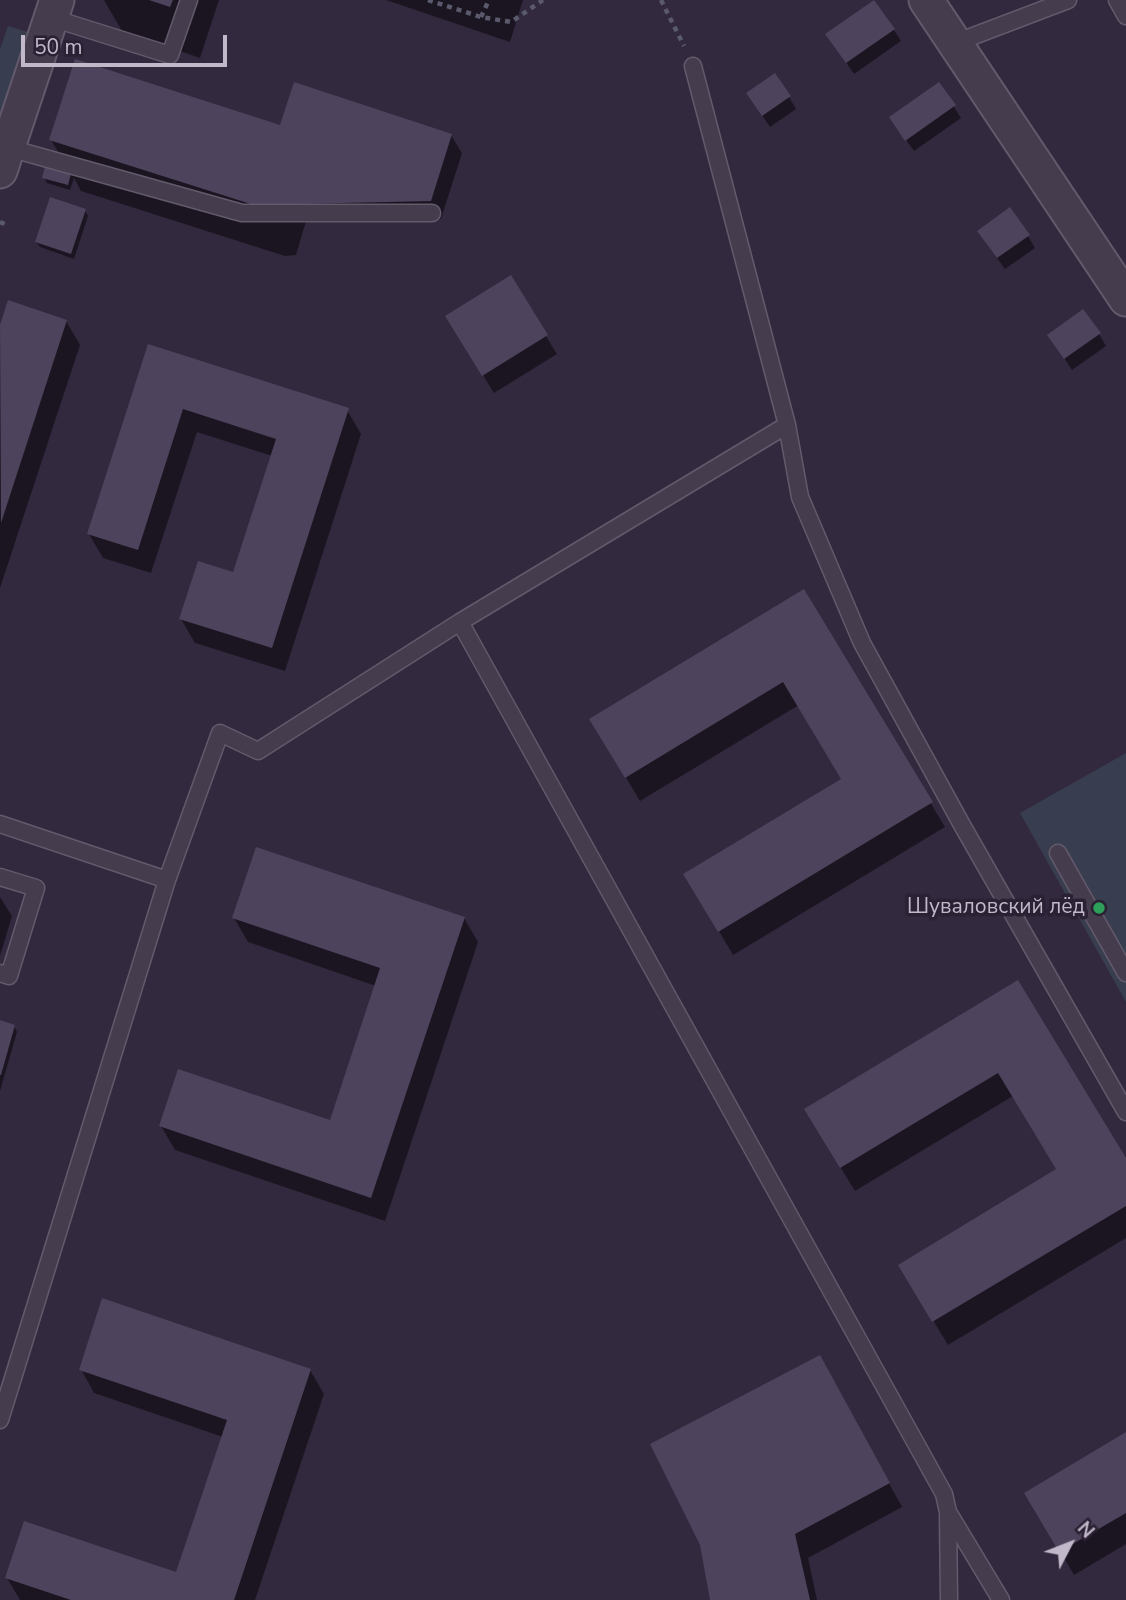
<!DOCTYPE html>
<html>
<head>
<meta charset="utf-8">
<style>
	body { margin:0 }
	#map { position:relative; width:1126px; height:1600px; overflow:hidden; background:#32293e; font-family:"Nunito Sans",sans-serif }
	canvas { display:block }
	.north { position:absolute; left:1035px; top:1509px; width:70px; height:70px; -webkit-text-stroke:5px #2a2134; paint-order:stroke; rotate:48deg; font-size:19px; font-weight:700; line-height:28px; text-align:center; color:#c1b9c9 }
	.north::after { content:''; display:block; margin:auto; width:24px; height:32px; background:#c1b9c9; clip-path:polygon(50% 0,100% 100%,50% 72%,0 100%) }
	.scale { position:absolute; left:21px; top:35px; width:206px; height:32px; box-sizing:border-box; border:4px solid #c1b9c9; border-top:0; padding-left:9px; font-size:21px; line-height:24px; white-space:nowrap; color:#c1b9c9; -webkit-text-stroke:5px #2a2134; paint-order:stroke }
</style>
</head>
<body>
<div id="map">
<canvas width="1126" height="1600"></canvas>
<div class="north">N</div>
<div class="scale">50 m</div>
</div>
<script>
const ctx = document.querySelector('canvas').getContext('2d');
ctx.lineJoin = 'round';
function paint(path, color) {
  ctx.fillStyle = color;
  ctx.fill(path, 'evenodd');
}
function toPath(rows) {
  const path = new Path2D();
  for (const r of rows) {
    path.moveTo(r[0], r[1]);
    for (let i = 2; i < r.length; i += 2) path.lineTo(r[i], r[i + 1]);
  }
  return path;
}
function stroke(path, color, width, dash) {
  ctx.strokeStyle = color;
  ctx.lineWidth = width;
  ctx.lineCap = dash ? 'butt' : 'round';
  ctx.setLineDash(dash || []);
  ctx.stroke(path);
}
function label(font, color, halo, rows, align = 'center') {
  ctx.font = font + ' "Nunito Sans",sans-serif';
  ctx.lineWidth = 7;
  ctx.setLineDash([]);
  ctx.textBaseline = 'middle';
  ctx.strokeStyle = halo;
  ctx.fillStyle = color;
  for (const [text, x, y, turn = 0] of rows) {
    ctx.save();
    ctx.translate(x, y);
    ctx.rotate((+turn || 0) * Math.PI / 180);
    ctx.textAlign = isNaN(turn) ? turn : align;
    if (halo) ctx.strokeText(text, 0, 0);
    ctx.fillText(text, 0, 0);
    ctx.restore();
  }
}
const green = toPath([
	[8,26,38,35,0,142,0,49],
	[1126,753,1126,1002,1020,813]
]);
const shadow = toPath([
	[104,0,219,0,200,58,122,31],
	[386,0,523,0,510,42],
	[894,30,901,41,854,74,835,46],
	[939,84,961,118,914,151,898,129],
	[789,97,796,109,770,127,755,105],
	[451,135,462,153,441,219,306,221,296,255,285,256,81,191,74,178,70,190,47,183,44,177,70,172,51,140],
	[85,211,88,216,74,259,40,247,36,242],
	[1028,236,1035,248,1005,269,986,243],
	[510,278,557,354,494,393,458,335],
	[9,302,66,321,80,345,0,588,0,330],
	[1099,334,1106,346,1072,370,1057,347],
	[149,346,347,410,361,434,285,671,195,643,181,619,234,574,272,456,197,432,151,573,103,558,89,534],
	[803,591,945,827,733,955,686,875,843,780,799,705,640,801,605,743],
	[0,897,12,916,0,956],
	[234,918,464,918,478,942,385,1221,175,1150,161,1126,331,1122,376,986,248,942],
	[1018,982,1126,1161,1126,1238,948,1345,914,1289,1058,1170,1013,1096,855,1191,820,1134],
	[0,1022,14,1026,17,1032,0,1091],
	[81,1369,310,1370,324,1394,255,1600,20,1600,7,1578,177,1574,223,1437,94,1393],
	[833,1381,902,1507,808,1558,817,1600,712,1600],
	[1126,1434,1126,1544,1074,1575,1027,1494]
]);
const building = toPath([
	[149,0,173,0,170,7],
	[874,0,895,29,846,63,825,34],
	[75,59,280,125,294,82,452,134,431,201,254,205,49,140],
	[775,73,791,96,762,116,746,93],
	[939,82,956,105,905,141,889,117],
	[46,163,72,170,68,185,42,178],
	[50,197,86,209,71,254,35,242],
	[1010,207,1030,235,997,258,977,231],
	[511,275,548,335,482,376,445,316],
	[8,300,67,320,1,523,0,325],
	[1083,309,1101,333,1064,359,1047,335],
	[148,344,349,408,272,648,179,619,198,561,233,572,276,439,183,409,138,550,87,534],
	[804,589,933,802,718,932,683,874,841,779,783,682,625,778,589,719],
	[256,847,465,917,371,1198,159,1126,178,1069,330,1120,380,968,232,918],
	[1018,980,1126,1158,1126,1206,932,1322,898,1265,1056,1169,998,1073,840,1168,804,1109],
	[0,1020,15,1025,1,1075,0,1075],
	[102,1298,311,1369,234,1600,71,1600,5,1578,24,1521,176,1572,227,1420,79,1370],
	[820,1355,890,1483,795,1534,810,1600,710,1600,700,1545,650,1444],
	[1126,1432,1126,1513,1059,1552,1024,1493]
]);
const path = toPath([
	[428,0,481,17,511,22,543,0],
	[661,0,684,46],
	[481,17,489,0],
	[0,222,9,226]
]);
const service = toPath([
	[1117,0,1126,16],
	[52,18,170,55,189,0],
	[955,43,1068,0],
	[693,66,787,425,800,497,862,643,962,825,1126,1112],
	[9,148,242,213,432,213],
	[460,622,944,1494,948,1512,949,1600],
	[0,824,167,880],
	[1058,853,1126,973],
	[0,877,36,888,9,976,0,973],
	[0,1420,167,880,220,733,258,751,460,622,787,425],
	[948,1512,1001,1600]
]);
const minor = toPath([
	[926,0,1126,299],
	[0,171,57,0]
]);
const markers = [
	[1099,908,7,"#2e9e5b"]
];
const poiNames = [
	["Шуваловский лёд",1085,908]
];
paint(green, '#383e4f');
paint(shadow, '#0007');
paint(building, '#4e435c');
stroke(service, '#635a6c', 19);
stroke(minor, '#635a6c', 37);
stroke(path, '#5a5a6c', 4.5, [5, 5]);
stroke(service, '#453d4e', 16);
stroke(minor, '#453d4e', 33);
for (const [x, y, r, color] of markers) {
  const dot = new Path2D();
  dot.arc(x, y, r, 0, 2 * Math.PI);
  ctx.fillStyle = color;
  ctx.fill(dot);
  stroke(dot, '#2a2134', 2.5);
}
label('21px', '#c1b9c9', '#2a2134', poiNames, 'right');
</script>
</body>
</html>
